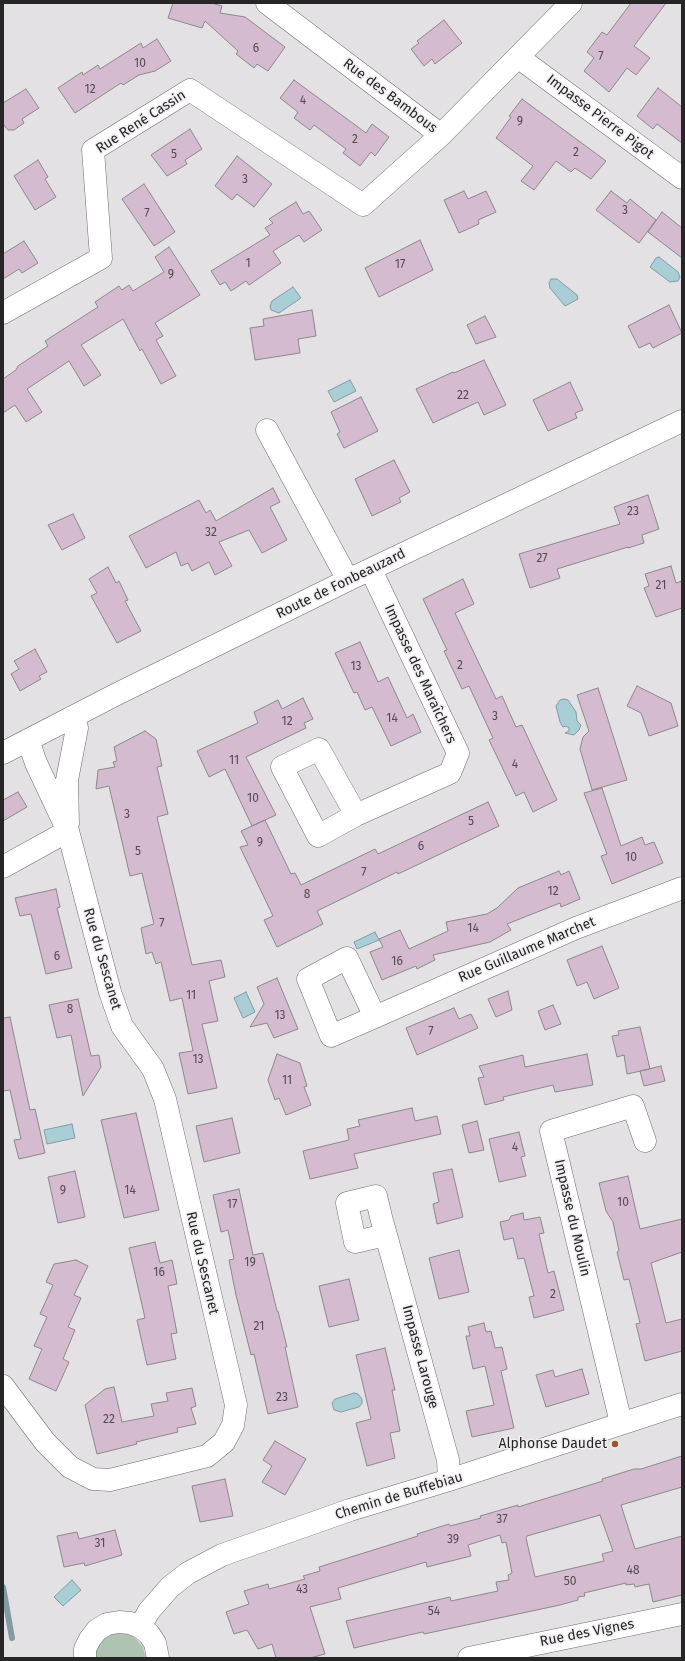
<!DOCTYPE html>
<html>
<head>
<meta charset="utf-8">
<style>
	body { margin:0 }
	#map { position:relative; width:685px; height:1661px; overflow:hidden; background:#e3e1e4; font-family:"Fira Sans",sans-serif }
	canvas { display:block }
	.frame { position:absolute; inset:0; border:4px solid #272627; pointer-events:none }
</style>
</head>
<body>
<div id="map">
<canvas width="685" height="1661"></canvas>
<div class="frame"></div>
</div>
<script>
const ctx = document.querySelector('canvas').getContext('2d');
ctx.lineJoin = 'round';
function paint(path, color) {
  ctx.fillStyle = color;
  ctx.fill(path, 'evenodd');
}
function toPath(rows) {
  const path = new Path2D();
  for (const r of rows) {
    path.moveTo(r[0], r[1]);
    for (let i = 2; i < r.length; i += 2) path.lineTo(r[i], r[i + 1]);
  }
  return path;
}
function stroke(path, color, width, dash) {
  ctx.strokeStyle = color;
  ctx.lineWidth = width;
  ctx.lineCap = dash ? 'butt' : 'round';
  ctx.setLineDash(dash || []);
  ctx.stroke(path);
}
function label(font, color, halo, rows, align = 'center') {
  ctx.font = font + ' "Fira Sans",sans-serif';
  ctx.lineWidth = 3;
  ctx.setLineDash([]);
  ctx.textBaseline = 'middle';
  ctx.strokeStyle = halo;
  ctx.fillStyle = color;
  for (const [text, x, y, turn = 0] of rows) {
    ctx.save();
    ctx.translate(x, y);
    ctx.rotate((+turn || 0) * Math.PI / 180);
    ctx.textAlign = isNaN(turn) ? turn : align;
    if (halo) ctx.strokeText(text, 0, 0);
    ctx.fillText(text, 0, 0);
    ctx.restore();
  }
}
const green = toPath([
	[113,1633,125,1633,135,1638,143,1647,146,1658,93,1658,95,1649,102,1639]
]);
const water = toPath([
	[659,257,678,272,680,277,678,281,670,282,650,267,656,258,659,257],
	[551,279,557,279,577,295,578,299,565,306,550,288,549,283,551,279],
	[293,287,301,298,279,313,271,310,270,306,272,301,293,287],
	[350,380,356,391,334,402,328,391,350,380],
	[564,699,568,700,576,712,577,721,581,725,579,730,574,735,565,733,569,731,569,728,566,726,563,727,560,722,556,706,560,700,564,699],
	[375,932,379,940,357,949,354,942,375,932],
	[246,992,255,1012,243,1018,234,998,246,992],
	[72,1124,75,1138,47,1144,44,1130,72,1124],
	[354,1393,358,1394,362,1399,362,1403,359,1407,341,1412,334,1410,332,1403,335,1399,354,1393],
	[72,1580,81,1590,63,1606,54,1597,72,1580]
]);
const stream = toPath([
	[3,1587,12,1638]
]);
const building = toPath([
	[173,3,212,3,222,6,220,13,245,17,285,47,268,71,257,64,254,68,236,54,238,51,205,21,202,28,168,18,173,3],
	[631,3,666,3,634,46,650,58,636,75,627,68,609,92,584,71,594,58,587,52,602,32,607,35,631,3],
	[444,20,462,43,435,64,432,59,424,66,411,49,419,43,417,41,444,20],
	[157,39,171,61,155,71,139,75,123,85,121,83,75,113,58,88,82,72,83,75,98,65,100,69,141,43,143,48,157,39],
	[294,80,366,133,372,124,389,137,375,156,371,152,360,166,343,153,346,149,314,125,310,130,294,118,298,112,280,98,294,80],
	[658,88,682,107,682,143,657,124,653,129,637,116,658,88],
	[26,89,39,108,22,119,24,123,14,130,8,130,3,124,3,103,26,89],
	[522,99,606,161,591,179,575,168,571,172,556,161,534,190,521,181,533,166,496,138,511,117,509,116,522,99],
	[190,129,202,149,185,160,187,164,167,176,151,155,190,129],
	[237,156,272,184,254,207,237,194,232,200,215,186,237,156],
	[38,160,48,177,45,179,56,197,35,210,14,176,38,160],
	[144,184,175,232,154,246,122,199,144,184],
	[464,191,468,199,486,191,496,212,478,220,479,224,459,233,444,200,464,191],
	[611,191,627,203,630,199,656,220,639,243,596,210,611,191],
	[296,202,303,214,309,211,322,230,304,242,299,235,273,251,281,263,249,285,246,281,231,291,225,282,220,285,211,271,270,235,265,228,273,223,269,219,296,202],
	[662,212,682,228,682,258,648,232,662,212],
	[420,240,433,270,379,297,365,268,420,240],
	[24,241,38,263,22,273,19,269,3,279,3,254,24,241],
	[169,247,200,295,155,323,163,336,156,340,176,376,161,384,142,349,140,351,123,319,81,345,101,375,84,386,69,361,27,389,42,412,26,422,15,405,3,413,3,379,16,370,18,366,48,346,45,341,98,307,95,302,119,286,122,290,129,285,133,291,164,272,155,257,169,247],
	[669,305,682,333,653,348,650,343,639,348,628,326,669,305],
	[312,310,316,336,298,339,300,353,255,360,250,328,264,326,263,319,312,310],
	[485,316,496,337,476,344,467,325,485,316],
	[484,360,506,405,484,415,478,402,433,423,416,389,453,372,454,373,484,360],
	[570,382,583,410,575,413,577,418,548,431,533,400,570,382],
	[361,397,378,431,344,448,337,434,340,432,331,412,361,397],
	[394,460,410,492,399,498,401,502,372,516,355,479,394,460],
	[273,488,280,502,270,507,287,540,262,553,249,530,219,542,232,566,215,575,209,562,192,571,188,563,181,566,176,552,146,568,129,536,199,500,206,513,210,510,216,521,273,488],
	[648,495,659,529,642,535,644,543,628,548,628,547,557,569,560,578,530,588,519,554,620,524,614,507,648,495],
	[73,514,85,538,62,550,48,525,73,514],
	[671,566,676,583,682,581,682,608,656,617,644,588,649,586,645,574,671,566],
	[108,567,116,583,119,581,128,600,125,601,141,631,117,643,91,596,97,593,89,579,108,567],
	[463,579,474,604,455,613,496,699,502,696,516,727,522,725,557,800,533,812,524,792,516,796,489,740,493,738,469,686,462,689,444,651,447,650,423,599,463,579],
	[360,642,378,682,388,677,407,718,413,714,421,732,391,746,372,707,365,710,357,692,354,693,335,653,360,642],
	[35,649,47,672,39,676,41,679,20,691,11,674,19,669,14,661,35,649],
	[637,686,671,703,678,726,649,736,641,713,627,706,637,686],
	[598,688,627,780,592,790,580,749,583,737,589,731,577,695,598,688],
	[303,698,313,719,304,723,306,728,246,757,276,815,252,826,225,769,209,777,197,751,258,723,254,712,278,700,282,709,303,698],
	[145,731,156,739,162,766,157,767,168,814,157,817,192,965,221,960,225,977,209,981,218,1021,202,1024,217,1088,188,1094,179,1053,193,1051,182,998,170,1001,161,962,156,964,152,952,146,954,141,928,154,924,142,873,130,876,109,786,96,789,98,770,115,767,113,762,117,761,114,747,145,731],
	[602,788,621,846,642,837,645,845,654,842,663,863,612,884,601,856,607,854,584,793,602,788],
	[18,792,27,807,3,821,3,800,18,792],
	[488,802,499,826,398,874,397,872,317,911,323,924,277,947,264,920,273,916,240,847,248,845,241,831,265,820,291,874,295,873,301,885,375,849,378,854,488,802],
	[559,871,561,875,569,871,580,899,561,907,560,903,507,924,511,930,490,942,433,955,435,960,417,969,416,966,382,980,370,952,383,947,379,939,400,930,409,949,448,931,446,922,487,914,497,908,518,888,559,871],
	[56,889,60,907,57,908,72,968,46,974,31,914,20,916,15,898,56,889],
	[602,946,619,988,594,999,587,982,577,986,567,960,602,946],
	[277,978,298,1029,274,1038,267,1023,250,1027,264,1004,257,987,277,978],
	[508,991,512,1010,496,1017,488,999,508,991],
	[78,999,91,1056,99,1055,101,1067,83,1096,71,1035,57,1038,49,1005,78,999],
	[553,1005,561,1024,545,1030,538,1011,553,1005],
	[454,1008,459,1019,471,1014,478,1028,417,1055,406,1028,454,1008],
	[10,1017,30,1110,35,1109,45,1153,19,1159,14,1140,21,1139,10,1090,3,1091,3,1018,10,1017],
	[640,1027,650,1069,627,1074,624,1055,617,1057,612,1036,619,1035,618,1031,640,1027],
	[277,1054,300,1063,307,1086,304,1087,311,1105,286,1115,279,1098,275,1100,268,1080,277,1054],
	[587,1054,593,1085,555,1092,553,1085,503,1097,504,1100,485,1105,478,1078,484,1077,479,1066,523,1055,525,1067,587,1054],
	[661,1066,665,1081,644,1086,640,1071,661,1066],
	[412,1108,415,1121,437,1116,441,1134,354,1154,358,1168,310,1179,303,1151,349,1140,347,1129,360,1126,358,1120,412,1108],
	[136,1113,159,1210,124,1218,101,1120,136,1113],
	[232,1118,240,1153,204,1162,196,1126,232,1118],
	[477,1121,484,1150,469,1153,462,1125,477,1121],
	[519,1132,525,1156,521,1157,526,1176,499,1182,489,1139,519,1132],
	[452,1169,463,1217,437,1224,433,1204,439,1202,433,1173,452,1169],
	[75,1171,85,1217,58,1223,48,1177,75,1171],
	[628,1176,640,1229,682,1219,682,1252,651,1263,666,1323,682,1319,682,1351,645,1361,636,1324,640,1323,629,1279,624,1280,617,1252,619,1251,613,1222,606,1211,599,1183,628,1176],
	[239,1189,253,1255,263,1253,277,1311,278,1311,287,1347,285,1347,298,1407,268,1414,254,1354,251,1355,236,1295,229,1260,234,1259,228,1230,221,1232,213,1195,239,1189],
	[523,1213,524,1220,540,1217,544,1233,539,1234,548,1273,554,1271,564,1310,534,1318,529,1297,534,1296,524,1258,518,1259,513,1238,504,1240,500,1222,509,1220,511,1216,523,1213],
	[155,1242,160,1263,172,1260,177,1284,168,1286,177,1333,171,1334,176,1359,147,1365,137,1320,145,1318,129,1248,155,1242],
	[459,1250,469,1292,439,1299,429,1258,459,1250],
	[76,1260,88,1266,74,1295,81,1298,68,1327,75,1330,63,1359,69,1362,56,1391,29,1379,42,1349,34,1346,47,1317,40,1314,53,1285,46,1282,54,1264,76,1260],
	[349,1279,359,1320,329,1327,319,1286,349,1279],
	[484,1323,486,1332,491,1331,495,1348,502,1347,507,1369,501,1371,514,1428,472,1437,466,1411,494,1405,485,1366,473,1369,466,1336,470,1336,468,1327,484,1323],
	[385,1348,395,1390,392,1390,400,1431,390,1433,395,1458,367,1466,356,1423,371,1419,356,1355,385,1348],
	[582,1369,589,1394,546,1407,536,1375,553,1370,555,1377,582,1369],
	[114,1387,122,1422,154,1416,151,1404,168,1401,166,1393,192,1388,196,1406,191,1408,196,1424,177,1428,178,1432,136,1442,137,1444,97,1454,85,1405,105,1389,114,1387],
	[275,1441,306,1459,285,1495,262,1482,272,1466,263,1460,275,1441],
	[682,1456,682,1487,621,1505,635,1549,682,1536,682,1595,653,1602,649,1584,635,1587,634,1584,626,1585,626,1583,584,1593,585,1596,578,1597,578,1600,560,1605,424,1634,423,1632,409,1635,354,1648,346,1621,450,1597,451,1601,498,1591,496,1582,509,1580,508,1575,512,1573,506,1542,502,1543,500,1535,468,1545,471,1556,427,1567,426,1562,338,1588,341,1599,310,1607,325,1654,310,1658,276,1658,272,1644,258,1649,247,1630,234,1634,226,1612,249,1604,244,1591,268,1584,269,1589,305,1579,303,1576,320,1571,319,1567,418,1536,417,1534,449,1524,450,1526,481,1518,480,1516,518,1505,518,1507,603,1481,602,1479,634,1469,641,1469,682,1456],
	[600,1515,613,1551,602,1554,604,1561,535,1577,526,1538,527,1536,600,1515],
	[225,1479,233,1516,200,1522,192,1486,225,1479],
	[115,1530,122,1555,85,1566,84,1563,64,1567,57,1536,77,1532,79,1539,115,1530]
]);
const minor = toPath([
	[267,3,441,135,571,3],
	[520,55,526,63,682,178],
	[3,313,101,258,93,150,190,90,363,205,441,135],
	[267,430,348,580],
	[3,753,115,695,348,580,682,421],
	[356,815,319,749,282,767,318,836,356,815,450,773,458,753,371,570],
	[68,824,67,780,77,728,72,717],
	[3,867,68,831],
	[375,1017,347,958,308,979,331,1036,375,1017,576,928,682,888],
	[386,1235,355,1242,347,1203,376,1196,382,1221,386,1235,448,1460,449,1480],
	[3,1386,45,1442,70,1467,93,1479,110,1480,207,1456,224,1442,233,1425,236,1405,165,1099,153,1069,122,1026,110,992,68,831,36,763,28,740],
	[621,1423,551,1131,633,1106,645,1141],
	[140,1627,149,1611,170,1587,188,1573,222,1555,350,1510,449,1480,682,1404],
	[85,1658,85,1649,90,1639,97,1630,107,1624,119,1622,130,1623,140,1627,149,1634,155,1643,158,1658],
	[469,1658,682,1614]
]);
const markers = [
	[615,1444,4,"#9a5529"]
];
const numberNames = [
	["6",256,49],
	["7",601,57],
	["10",140,64],
	["12",90,90],
	["4",303,101],
	["9",520,122],
	["2",355,140],
	["2",576,153],
	["5",174,155],
	["3",245,180],
	["3",625,211],
	["7",147,214],
	["1",248,264],
	["17",400,265],
	["9",171,275],
	["22",463,396],
	["23",633,512],
	["32",211,533],
	["27",542,559],
	["21",661,586],
	["2",460,666],
	["13",356,667],
	["3",495,717],
	["14",392,719],
	["12",287,722],
	["11",234,761],
	["4",515,765],
	["10",253,799],
	["3",127,815],
	["5",471,822],
	["9",260,843],
	["6",421,847],
	["5",138,852],
	["10",631,858],
	["7",364,873],
	["12",553,892],
	["8",307,895],
	["7",162,924],
	["14",473,929],
	["6",57,957],
	["16",397,962],
	["11",191,996],
	["8",70,1010],
	["13",280,1016],
	["7",431,1032],
	["13",198,1060],
	["11",287,1081],
	["4",515,1148],
	["9",63,1191],
	["14",130,1191],
	["10",623,1203],
	["17",232,1205],
	["19",250,1263],
	["16",159,1273],
	["2",553,1295],
	["21",259,1327],
	["23",282,1398],
	["22",109,1420],
	["37",502,1520],
	["39",453,1540],
	["31",100,1544],
	["48",633,1571],
	["50",570,1582],
	["43",302,1590],
	["54",434,1612]
];
const streetNames = [
	["Rue des Bambous",390,96,37],
	["Impasse Pierre Pigot",600,117,37],
	["Rue René Cassin",141,122,-33],
	["Route de Fonbeauzard",341,584,-26],
	["Impasse des Maraîchers",420,674,65],
	["Rue Guillaume Marchet",527,950,-23],
	["Rue du Sescanet",102,959,74],
	["Impasse du Moulin",572,1218,77],
	["Rue du Sescanet",202,1263,77],
	["Impasse Larouge",420,1357,75],
	["Chemin de Buffebiau",399,1496,-17],
	["Rue des Vignes",587,1633,-11]
];
const poiNames = [
	["Alphonse Daudet",607,1444]
];
paint(green, '#aec3b2');
paint(water, '#a9ced6');
stroke(water, '#829ca2', 1);
stroke(stream, '#829ca2', 6);
paint(building, '#d4bbd0');
stroke(building, '#8b888a', 1);
stroke(minor, '#6f6c6f', 23);
stroke(minor, '#fff', 22);
for (const [x, y, r, color] of markers) {
  const dot = new Path2D();
  dot.arc(x, y, r, 0, 2 * Math.PI);
  ctx.fillStyle = color;
  ctx.fill(dot);
  stroke(dot, '#f1eef1', 1.5);
}
label('12px', '#524b51', null, numberNames);
label('14px', '#272627', '#f1eef1', streetNames);
label('14px', '#272627', '#f1eef1', poiNames, 'right');
</script>
</body>
</html>
